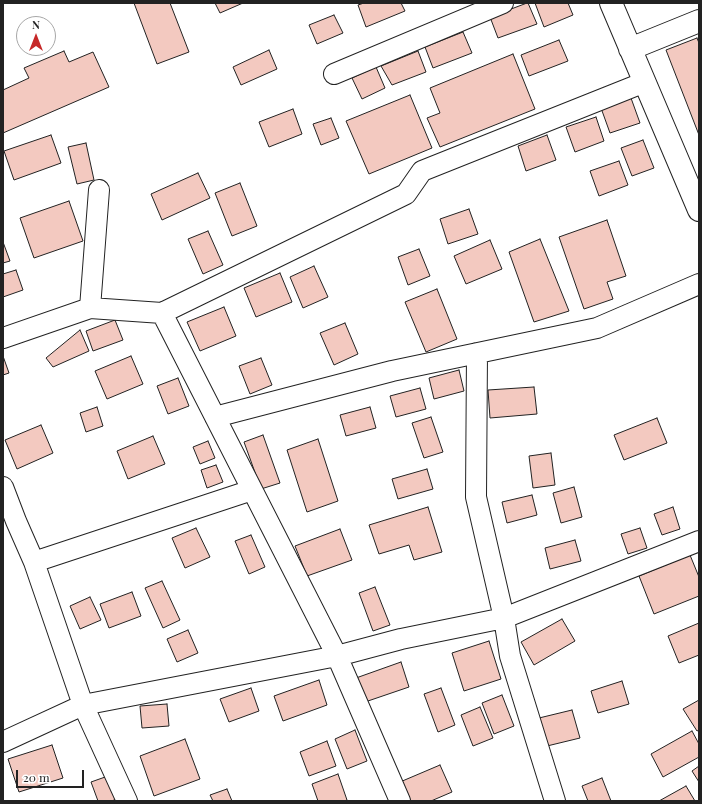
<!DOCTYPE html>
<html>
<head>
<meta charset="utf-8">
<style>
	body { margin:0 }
	#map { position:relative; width:702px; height:804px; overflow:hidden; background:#fff; font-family:"Playfair Display",serif }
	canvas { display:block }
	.frame { position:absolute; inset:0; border:4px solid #222; pointer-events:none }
	.north { position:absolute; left:16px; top:16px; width:40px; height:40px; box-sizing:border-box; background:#fff; border:1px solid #a7a7a7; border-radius:50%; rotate:0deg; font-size:11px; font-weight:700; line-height:16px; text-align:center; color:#222 }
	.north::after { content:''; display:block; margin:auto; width:14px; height:18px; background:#c62828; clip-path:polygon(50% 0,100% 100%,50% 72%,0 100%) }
	.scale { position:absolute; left:16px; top:770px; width:68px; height:18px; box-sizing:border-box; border:2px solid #222; border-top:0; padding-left:5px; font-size:12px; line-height:14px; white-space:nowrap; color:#222; -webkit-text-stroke:3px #fff; paint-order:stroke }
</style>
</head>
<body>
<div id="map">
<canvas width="702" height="804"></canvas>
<div class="frame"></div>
<div class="north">N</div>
<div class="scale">20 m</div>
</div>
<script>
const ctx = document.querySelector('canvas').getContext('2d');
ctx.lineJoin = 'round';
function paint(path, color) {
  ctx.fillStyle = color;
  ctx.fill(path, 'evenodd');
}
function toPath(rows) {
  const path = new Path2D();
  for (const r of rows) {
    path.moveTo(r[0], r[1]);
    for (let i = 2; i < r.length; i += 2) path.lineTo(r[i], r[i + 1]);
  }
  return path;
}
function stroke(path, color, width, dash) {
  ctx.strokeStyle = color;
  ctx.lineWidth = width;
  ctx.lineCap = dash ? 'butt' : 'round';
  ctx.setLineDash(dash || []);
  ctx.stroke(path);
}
const building = toPath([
	[134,3,170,3,189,52,157,64,134,3],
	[215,3,243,3,220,13,215,3],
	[364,3,401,3,405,11,366,27,358,5,364,3],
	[527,3,528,3,537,24,498,38,490,17,527,3],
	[535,3,568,3,573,15,544,27,535,3],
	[334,15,343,33,317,44,309,25,334,15],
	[463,32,472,53,433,68,425,47,463,32],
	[697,38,699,43,699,135,666,50,697,38],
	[559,40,568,61,529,76,521,55,559,40],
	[269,50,277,69,241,85,233,67,269,50],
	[64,51,69,62,93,52,109,87,3,133,3,90,29,78,24,68,64,51],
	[418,51,426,72,392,85,381,66,418,51],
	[513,54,535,109,440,147,427,118,440,113,430,88,513,54],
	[376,67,385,88,362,99,352,78,376,67],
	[410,95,432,148,369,174,346,121,410,95],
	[631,98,640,123,610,133,601,108,631,98],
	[293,109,302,134,269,147,259,122,293,109],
	[596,117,604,141,575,152,566,127,596,117],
	[331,118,339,138,321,145,313,124,331,118],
	[51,135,61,163,14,180,4,151,51,135],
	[547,135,556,160,526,171,518,146,547,135],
	[643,140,654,168,632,176,621,148,643,140],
	[86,143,94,180,77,184,68,147,86,143],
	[619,161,628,185,599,196,590,171,619,161],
	[198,173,210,198,162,220,151,194,198,173],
	[240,183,257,226,232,236,215,193,240,183],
	[69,201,83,241,34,258,20,218,69,201],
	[469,209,478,234,448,244,440,219,469,209],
	[607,220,626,276,607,282,613,299,584,309,559,237,607,220],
	[208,231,223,265,203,274,188,239,208,231],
	[540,239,569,311,534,322,509,252,540,239],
	[490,240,502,269,466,284,454,256,490,240],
	[3,242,10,261,3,263,3,242],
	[419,249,430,276,408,285,398,257,419,249],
	[314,266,328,297,303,308,290,277,314,266],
	[16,270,23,290,3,297,3,274,16,270],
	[280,273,292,302,256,317,244,288,280,273],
	[437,289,457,339,426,352,405,302,437,289],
	[224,307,236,336,200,351,187,322,224,307],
	[115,320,123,340,93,351,86,331,115,320],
	[345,323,358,354,334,365,320,333,345,323],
	[80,330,89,351,53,367,46,358,80,330],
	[3,356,9,373,3,375,3,356],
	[131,356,143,384,107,399,95,371,131,356],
	[261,358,272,385,250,394,239,366,261,358],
	[459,370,464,391,434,399,429,378,459,370],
	[178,378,189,406,168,414,157,386,178,378],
	[534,387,537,414,490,418,488,390,534,387],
	[420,388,426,409,396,417,390,396,420,388],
	[97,407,103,426,86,432,80,413,97,407],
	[370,407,376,428,346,436,340,415,370,407],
	[431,417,443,452,424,458,412,423,431,417],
	[657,418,667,443,624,460,614,435,657,418],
	[41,425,53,453,17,469,5,440,41,425],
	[263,435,280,483,261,489,244,442,263,435],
	[153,436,165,464,128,479,117,451,153,436],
	[318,439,338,501,307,512,287,450,318,439],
	[208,441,215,458,200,464,193,447,208,441],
	[551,453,555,485,533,488,529,456,551,453],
	[216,465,223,482,207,488,201,470,216,465],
	[427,469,433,489,398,499,392,479,427,469],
	[574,487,582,517,561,523,553,493,574,487],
	[532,495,537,515,507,523,502,502,532,495],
	[428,507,442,552,414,560,409,545,379,554,369,525,428,507],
	[673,507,680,529,662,535,654,514,673,507],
	[196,528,210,557,185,568,172,538,196,528],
	[640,528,647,548,628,554,621,534,640,528],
	[340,529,352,560,307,576,295,546,340,529],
	[251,535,265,567,249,574,235,541,251,535],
	[575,540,581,561,550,569,545,548,575,540],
	[690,555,699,577,699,596,654,614,639,576,690,555],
	[162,581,180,620,163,628,145,588,162,581],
	[375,587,390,625,373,631,359,593,375,587],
	[132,592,141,616,109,628,100,604,132,592],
	[90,597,101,620,80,629,70,606,90,597],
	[562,619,575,641,534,665,521,642,562,619],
	[699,623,699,655,679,663,668,636,699,623],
	[188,630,198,653,177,662,167,639,188,630],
	[489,641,501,679,464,691,452,653,489,641],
	[401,662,409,687,365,702,356,678,401,662],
	[319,680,327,705,283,721,274,696,319,680],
	[622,681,629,704,598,713,591,691,622,681],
	[251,688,259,711,229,722,220,699,251,688],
	[441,688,455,725,438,732,424,694,441,688],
	[502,695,514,726,494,734,482,703,502,695],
	[699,700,699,730,697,731,683,709,699,700],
	[167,704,169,726,142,728,140,706,167,704],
	[480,707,493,738,473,746,461,715,480,707],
	[572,710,580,738,547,746,539,718,572,710],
	[355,730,367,761,347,769,335,739,355,730],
	[692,731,699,744,699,757,663,777,651,754,692,731],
	[185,739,200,779,154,796,140,756,185,739],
	[327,741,336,766,309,776,300,752,327,741],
	[52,745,63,778,19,792,8,759,52,745],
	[440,765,452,792,431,801,408,801,400,782,440,765],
	[699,766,699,782,692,771,699,766],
	[338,774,347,800,344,801,318,801,312,784,338,774],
	[108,776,116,799,112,801,98,801,91,782,108,776],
	[602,778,611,801,588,801,582,786,602,778],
	[686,786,695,801,659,801,686,786],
	[227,789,232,801,213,801,210,795,227,789]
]);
const street = toPath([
	[334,74,503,3],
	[90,308,99,190],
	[162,313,337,656,400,801],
	[3,338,90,308,162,313,406,194,422,171,645,82],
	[477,353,476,497,504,618,510,656,555,801],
	[215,417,392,371,597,328,699,284],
	[3,487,16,521,34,562,83,705,127,801],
	[34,562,252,490],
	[3,742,83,705,337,656,401,639,504,618,699,541]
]);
const secondary = toPath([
	[611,3,699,210],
	[630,49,699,21]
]);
paint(building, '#f3c9c0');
stroke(building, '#222', 1);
stroke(street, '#222', 22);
stroke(secondary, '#222', 24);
stroke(street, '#fff', 20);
stroke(secondary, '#fff', 22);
</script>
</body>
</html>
